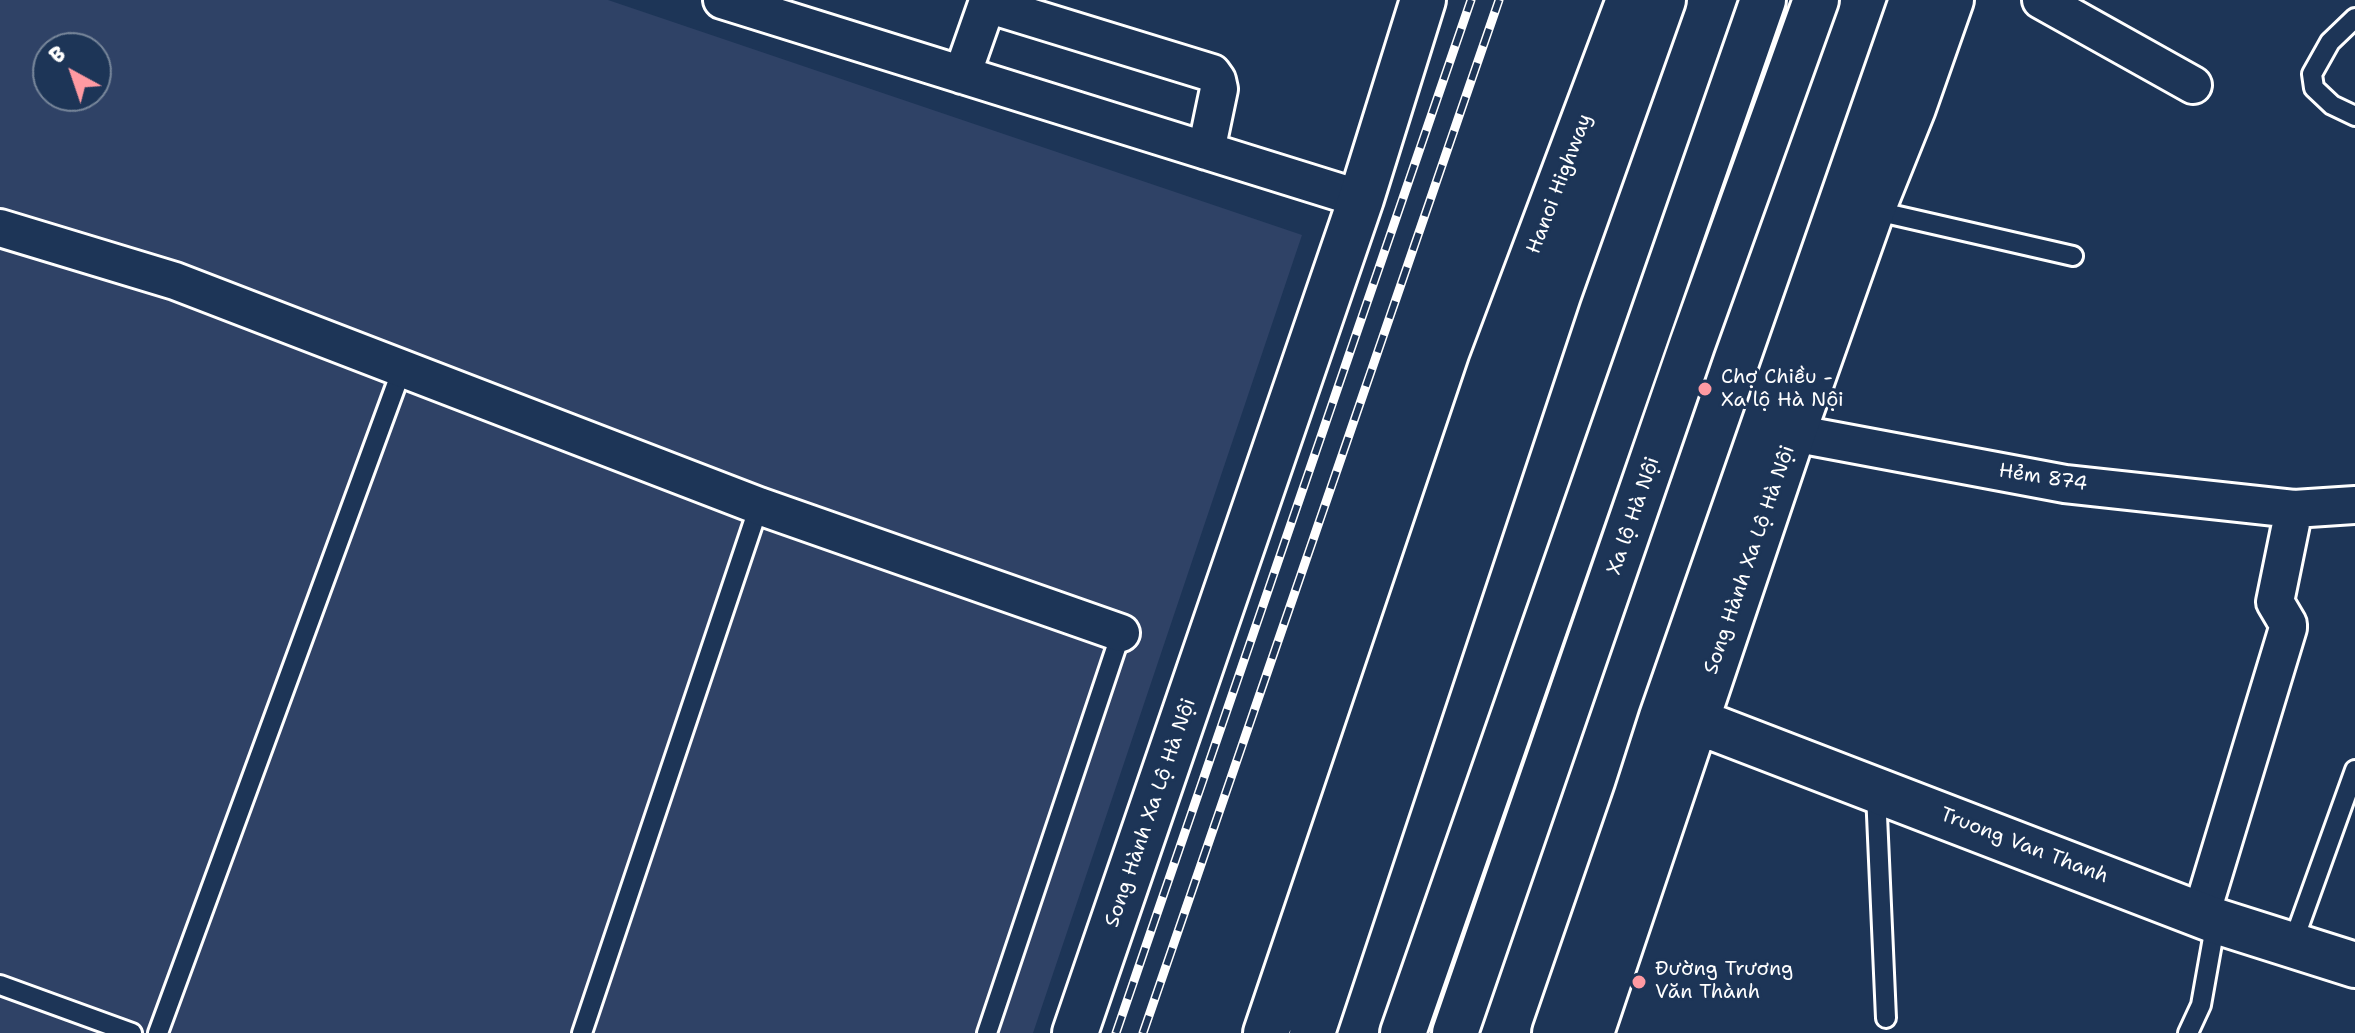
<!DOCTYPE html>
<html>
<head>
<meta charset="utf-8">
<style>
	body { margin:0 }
	#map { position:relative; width:2355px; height:1033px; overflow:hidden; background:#1d3557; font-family:"Shantell Sans",sans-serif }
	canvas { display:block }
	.north { position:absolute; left:32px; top:32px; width:80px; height:80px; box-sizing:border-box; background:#1d3557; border:2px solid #77869a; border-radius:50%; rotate:320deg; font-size:22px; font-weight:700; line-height:32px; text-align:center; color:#fff }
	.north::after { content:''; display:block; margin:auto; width:28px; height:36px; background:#ff9aa2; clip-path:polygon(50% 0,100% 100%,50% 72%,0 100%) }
</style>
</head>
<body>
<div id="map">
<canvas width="2355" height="1033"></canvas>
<div class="north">B</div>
</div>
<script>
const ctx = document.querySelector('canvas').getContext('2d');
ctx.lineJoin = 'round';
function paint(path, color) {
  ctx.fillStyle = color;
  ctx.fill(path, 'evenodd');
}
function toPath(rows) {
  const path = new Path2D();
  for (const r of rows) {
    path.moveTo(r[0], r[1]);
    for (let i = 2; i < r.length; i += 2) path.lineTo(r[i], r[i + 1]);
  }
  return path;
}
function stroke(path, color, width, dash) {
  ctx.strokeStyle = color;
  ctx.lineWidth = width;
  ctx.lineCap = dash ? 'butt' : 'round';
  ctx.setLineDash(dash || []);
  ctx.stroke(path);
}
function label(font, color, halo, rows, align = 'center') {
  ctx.font = font + ' "Shantell Sans",sans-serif';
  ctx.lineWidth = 6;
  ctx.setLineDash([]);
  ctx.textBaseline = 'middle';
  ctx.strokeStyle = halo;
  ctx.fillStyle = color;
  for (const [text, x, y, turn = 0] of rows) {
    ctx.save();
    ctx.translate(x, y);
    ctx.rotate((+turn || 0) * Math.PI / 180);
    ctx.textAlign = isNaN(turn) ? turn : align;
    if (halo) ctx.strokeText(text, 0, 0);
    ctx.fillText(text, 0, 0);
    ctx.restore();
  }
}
const built = toPath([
	[0,0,608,0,1302,235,1033,1033,0,1033],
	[48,48,96,48,96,96,48,96]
]);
const lane = toPath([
	[2355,18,2330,42,2312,74,2314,88,2332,105,2355,116],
	[1872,210,2073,256],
	[1876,793,1886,1018],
	[2292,945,2355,770],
	[0,985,132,1033],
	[158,1033,402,369],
	[582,1033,759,506],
	[987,1033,1121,633],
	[2188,1033,2201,1005,2216,921]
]);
const street = toPath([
	[722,0,1361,199],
	[2041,0,2193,85],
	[962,75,987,4,1212,73,1217,80,1219,89,1206,151],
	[0,228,175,281,759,506,1121,633],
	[1793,433,2065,484,2294,509,2355,505],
	[2201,915,2288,628,2288,624,2275,602,2294,509]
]);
const secondary = toPath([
	[1665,718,1717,729,2216,921,2355,965],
	[1075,1033,1361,199,1423,0],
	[1555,1033,1637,795,1662,717,1912,0],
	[1591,1033,1793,433,1872,210,1913,108,1951,0]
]);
const highway = toPath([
	[1266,1033,1491,367,1629,0],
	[1312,1033,1558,295,1663,0],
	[1403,1033,1763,0],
	[1455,1033,1692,345,1816,0]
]);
const rail = toPath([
	[1116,1033,1471,0],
	[1143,1033,1499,0]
]);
const markers = [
	[1705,389,8,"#ff9aa2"],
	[1639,982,8,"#ff9aa2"]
];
const streetNames = [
	["Hanoi Highway",1560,184,-69],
	["Hẻm 874",2043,478,9],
	["Xa lộ Hà Nội",1634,516,-71],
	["Song Hành Xa Lộ Hà Nội",1750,560,-71],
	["Song Hành Xa Lộ Hà Nội",1151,813,-71],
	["Truong Van Thanh",2024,846,21]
];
const poiNames = [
	["Chợ Chiều -",1721,378],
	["Xa lộ Hà Nội",1721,401],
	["Đường Trương",1655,970],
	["Văn Thành",1655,993]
];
paint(built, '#2f4266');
stroke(lane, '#fff', 24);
stroke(street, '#fff', 42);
stroke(secondary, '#fff', 50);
stroke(highway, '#fff', 50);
stroke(lane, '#1d3557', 18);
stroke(street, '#1d3557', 36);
stroke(secondary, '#1d3557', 44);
stroke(highway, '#1d3557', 44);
stroke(rail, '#fff', 9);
stroke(rail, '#1d3557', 6, [18]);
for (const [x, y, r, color] of markers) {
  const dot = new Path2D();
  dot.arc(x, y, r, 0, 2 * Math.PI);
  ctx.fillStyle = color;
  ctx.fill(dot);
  stroke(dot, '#1d3557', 3);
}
label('20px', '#fff', '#1d3557', streetNames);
label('20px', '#fff', '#1d3557', poiNames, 'left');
</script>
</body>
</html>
